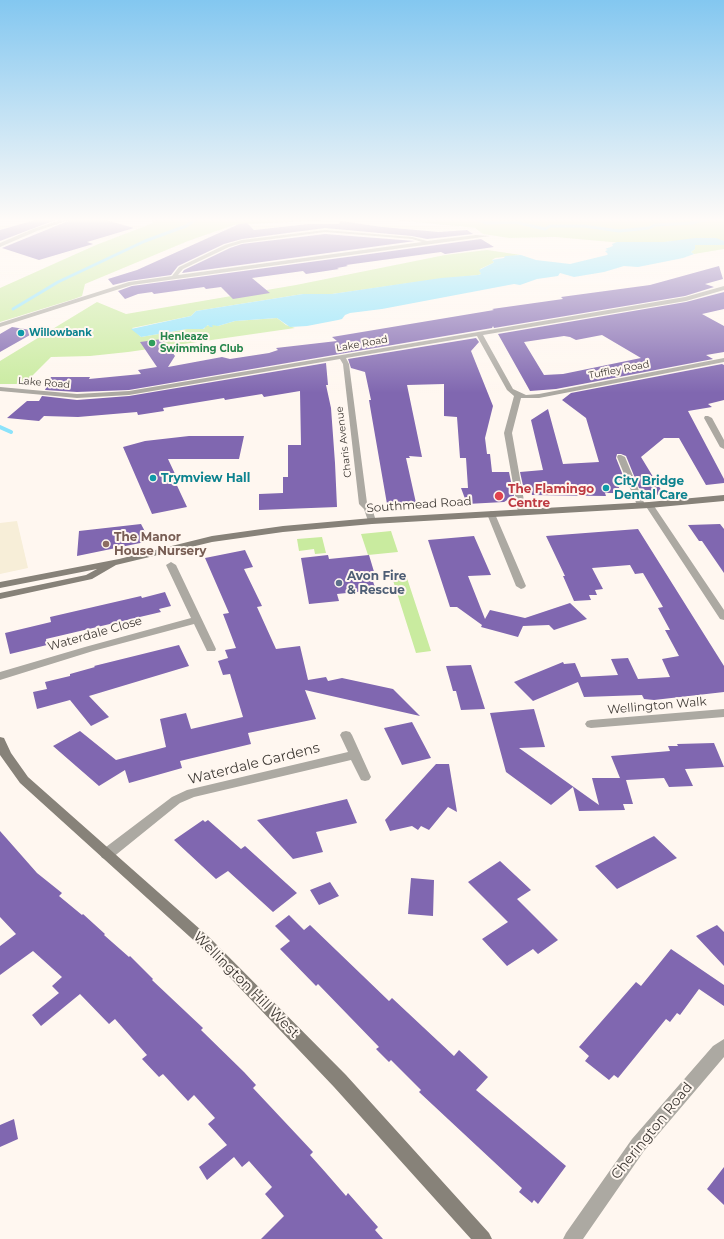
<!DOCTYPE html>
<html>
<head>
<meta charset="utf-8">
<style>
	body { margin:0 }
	canvas { display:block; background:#fff7f0 }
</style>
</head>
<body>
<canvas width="724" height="1239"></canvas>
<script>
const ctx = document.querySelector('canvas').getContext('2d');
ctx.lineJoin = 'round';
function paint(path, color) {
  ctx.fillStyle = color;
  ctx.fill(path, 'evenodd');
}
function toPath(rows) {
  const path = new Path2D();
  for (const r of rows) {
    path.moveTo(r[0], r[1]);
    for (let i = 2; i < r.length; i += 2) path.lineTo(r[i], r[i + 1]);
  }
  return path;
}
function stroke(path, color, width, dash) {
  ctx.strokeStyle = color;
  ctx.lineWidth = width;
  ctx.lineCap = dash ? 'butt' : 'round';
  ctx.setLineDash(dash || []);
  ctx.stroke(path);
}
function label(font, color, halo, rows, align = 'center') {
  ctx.font = font + ' Montserrat,sans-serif';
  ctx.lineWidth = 4;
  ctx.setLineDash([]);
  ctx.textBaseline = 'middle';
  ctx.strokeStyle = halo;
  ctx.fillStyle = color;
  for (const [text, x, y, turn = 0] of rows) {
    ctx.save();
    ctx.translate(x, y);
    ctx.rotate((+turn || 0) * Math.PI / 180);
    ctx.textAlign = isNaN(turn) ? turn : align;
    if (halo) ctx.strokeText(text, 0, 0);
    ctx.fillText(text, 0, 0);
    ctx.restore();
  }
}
const commercial = toPath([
	[17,521,28,568,0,574,0,523]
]);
const green = toPath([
	[152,219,343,219,234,225,188,241,85,284,82,296,74,299,0,322,0,288,96,245,153,223],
	[387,219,724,219,724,241,712,238,664,242,623,243,555,237,509,238,483,234,475,228],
	[695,245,724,245,724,249,694,254,691,252,695,249],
	[487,250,521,255,495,258,492,260,494,262,493,263,480,269,481,274,478,275,424,281,332,294,303,294,196,311,191,316,132,328,141,337,187,329,203,329,205,328,204,326,216,324,218,326,235,321,277,318,286,325,295,328,128,352,90,356,51,357,24,384,0,384,0,361,97,302,126,314,296,285,445,255],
	[391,531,398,552,368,555,361,534],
	[322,537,326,553,315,554,314,549,299,551,297,539],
	[405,572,431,651,416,653,391,574]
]);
const water = toPath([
	[695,238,716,238,724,241,724,245,695,245,695,249,691,252,694,254,683,258,638,267,624,266,604,272,574,277,560,273,558,276,537,279,520,285,514,284,382,309,350,313,345,315,342,319,338,320,307,326,290,327,277,318,235,321,218,326,212,325,213,327,210,327,208,325,203,329,187,329,141,337,131,329,191,316,196,311,303,294,332,294,441,278,478,275,481,274,479,270,493,263,494,262,492,260,504,258,505,256,521,255,536,260,570,264,607,255,608,254,605,251,608,250,605,249,613,246,612,244,617,242,664,242]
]);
const streamFar1 = toPath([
	[476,219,487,223,515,222,545,229,550,226,584,226,619,231,649,228,655,225,692,223,707,219],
	[13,309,58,282,145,241,186,226,196,219]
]);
const stream = toPath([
	[0,427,11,432]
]);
const building = toPath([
	[39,219,58,219,0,241,0,230],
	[73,219,102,219,134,228,87,242,93,244,39,260,2,248],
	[341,221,382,227,439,232,467,230,473,234,427,239,412,236,325,228,242,239,224,244,178,266,171,275,129,281,113,285,108,279,137,270,239,224,247,223,254,230,309,224,339,224],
	[325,234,415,241,182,273,184,270,230,248,242,244],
	[481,239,494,247,445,254,441,252,346,265,348,266,337,268,339,269,306,274,303,271,252,278,270,293,233,299,221,287,206,289,204,287,154,294,152,292,138,294,125,299,118,291,132,286],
	[719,266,723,279,705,284,714,287,685,296,494,328,493,326,492,328,129,390,77,392,45,390,51,377,90,377,89,379,141,374,138,370,157,367,140,342,162,339,175,356,168,367,222,357,230,359,269,353,278,350,276,348,337,341,332,337,494,310,492,309,563,299,561,297,650,285],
	[724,292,724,309,702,314,724,326,724,352,706,355,713,359,556,389,530,391,498,334,686,302],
	[602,335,641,358,563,374,544,375,524,342,564,336,570,337,576,340],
	[12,327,37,331,0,352,0,334],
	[476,338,479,342,471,351,493,406,485,438,487,454,490,454,492,472,509,472,514,496,504,502,467,504,461,488,468,488,466,458,460,458,457,417,444,416,444,384,407,385,422,457,409,456,410,458,406,458,416,503,387,504,371,412,369,400,371,400,365,372,351,368,348,359],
	[326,363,328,385,326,385,331,408,335,463,337,507,259,510,259,494,283,493,283,477,288,477,288,445,301,445,300,391,264,397,262,394,225,400,224,398,163,408,164,411,138,415,137,412,78,417,44,416,39,421,7,418,27,401,39,401,42,396,77,400,129,396],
	[722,364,724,365,724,400,708,404,712,407,688,411,724,479,724,483,706,485,679,438,664,438,641,457,666,498,639,488,626,456,621,454,617,454,616,458,626,483,616,479,621,493,605,493,606,496,532,495,530,486,524,490,520,472,543,470,531,420,548,409,563,464,599,462,586,418,562,400,571,393],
	[189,436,244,436,239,459,168,459,176,476,173,477,187,507,152,514,123,447,145,441],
	[141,524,150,541,77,556,79,531],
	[720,524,724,529,724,573,702,541,699,541,688,525],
	[638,529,724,666,724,692,654,700,644,699,642,695,584,697,578,682,533,701,514,682,563,662,564,664,575,663,581,677,618,675,611,659,628,658,638,679,670,677,662,659,679,656,665,630,670,630,658,608,663,607,643,573,635,574,630,565,592,568,603,589,595,590,597,595,589,595,591,600,574,601,563,576,565,576,546,536],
	[474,536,491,575,468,576,485,619,490,610,525,618,570,603,587,619,554,630,549,625,523,626,518,637,481,627,482,625,457,607,450,607,428,540],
	[245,550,253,567,244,569,262,606,257,607,276,649,300,646,308,680,326,677,328,681,342,678,393,689,420,716,305,690,316,719,248,733,251,744,180,761,182,768,129,783,125,770,99,786,53,746,80,731,116,760,166,747,160,719,186,713,191,729,243,717,230,674,223,675,218,661,228,658,225,650,236,648,223,614,229,613,205,558],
	[328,555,329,559,369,555,375,575,371,576,376,590,337,594,339,601,309,604,301,558],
	[165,592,171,606,159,609,161,612,46,639,47,645,10,654,5,633,51,622,50,617,141,596,142,598],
	[179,645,189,666,89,696,109,717,91,726,70,700,37,709,33,692,47,689,45,682,70,676,70,674,95,667,94,666],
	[471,665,485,709,461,710,456,691,453,691,446,666],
	[534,709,545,747,519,748,599,805,592,778,620,778,611,756,670,751,668,746,678,746,677,744,714,743,724,767,685,769,693,786,669,787,664,778,626,780,633,804,623,804,625,810,579,811,573,787,551,805,506,772,490,713],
	[412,722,431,758,402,765,384,728],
	[436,764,449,764,457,812,448,807,429,830,421,826,418,830,412,826,390,831,385,820],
	[347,799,357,823,316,832,323,852,293,859,257,820],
	[203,820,205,822,208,820,241,849,245,846,297,893,273,912,228,871,216,879,174,840],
	[0,831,37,873,62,893,59,896,82,915,83,914,105,934,104,935,129,957,130,956,153,979,152,980,203,1028,201,1030,244,1072,256,1085,253,1088,313,1152,310,1155,326,1173,346,1196,348,1193,378,1227,375,1230,383,1239,261,1239,284,1216,265,1194,272,1187,249,1161,242,1167,234,1157,207,1180,199,1167,227,1145,208,1124,215,1118,194,1095,188,1101,163,1074,159,1077,142,1059,147,1055,115,1019,109,1024,80,994,41,1026,32,1015,59,993,52,986,62,977,33,951,0,975,0,946,16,934,0,917],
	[654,836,677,858,617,889,595,866],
	[500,861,531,890,517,899,558,940,538,954,533,949,507,966,482,939,508,922,468,882],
	[411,878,434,880,433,916,408,914],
	[330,882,339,896,319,905,310,890],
	[289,915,304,930,310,925,389,1001,392,998,454,1056,459,1050,488,1077,476,1090,566,1166,538,1204,534,1200,532,1203,519,1192,522,1188,419,1092,421,1090,391,1060,389,1062,376,1049,379,1047,318,984,316,986,280,949,290,941,275,926],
	[717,925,724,932,724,966,696,936],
	[671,949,724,985,724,1006,699,989,680,1015,677,1013,670,1022,666,1019,618,1078,614,1075,609,1080,585,1061,589,1056,579,1047,636,982,641,986],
	[14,1119,18,1139,0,1147,0,1125],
	[724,1167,724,1205,707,1189]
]);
const street = toPath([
	[64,219,72,219,37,231,0,247,0,243,33,229,64,219],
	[325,230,412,237,427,241,476,235,490,236,132,285,0,327,0,323,129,282,172,276,179,267,225,245,242,240,325,230],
	[325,232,412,239,422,242,178,275,183,269,229,247,242,243,325,232],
	[724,286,724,290,686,301,483,335,513,389,526,395,539,394,724,358,724,362,539,398,521,398,512,433,526,512,522,515,518,512,504,433,514,396,507,390,477,336,346,358,349,364,367,503,372,508,376,521,372,524,368,521,364,509,359,504,343,364,340,359,129,395,77,398,0,391,0,387,77,394,129,391,685,297,724,286],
	[705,416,708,416,712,418,724,440,724,449,720,447,704,418,705,416],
	[618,455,621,455,625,457,645,505,649,502,652,503,724,610,724,620,720,619,645,505,641,508,637,505,617,457,618,455],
	[491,511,495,514,526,586,524,588,521,589,516,586,487,514,491,511],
	[171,562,176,565,216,649,215,651,207,651,194,624,93,651,0,680,0,672,85,647,191,618,166,565,171,562],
	[724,709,724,717,591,728,587,727,585,724,587,721,591,720,724,709],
	[346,731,350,732,352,735,371,777,369,780,365,781,361,780,351,760,194,797,180,803,112,858,107,859,102,858,100,854,102,850,172,797,187,790,348,752,340,735,342,732,346,731],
	[724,1039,724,1057,644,1151,583,1239,563,1239,566,1233,632,1139,713,1046,724,1039]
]);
const secondary = toPath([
	[724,495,724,501,649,508,372,524,283,532,212,542,116,565,92,579,0,599,0,593,86,575,97,569,0,588,0,582,119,559,212,536,283,526,372,518,649,502,724,495],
	[0,737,4,738,11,753,28,777,210,938,346,1075,489,1233,492,1239,471,1239,334,1087,200,946,20,783,0,755,0,737]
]);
const markers = [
	[21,333,4,"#0f9aa8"],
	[152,343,4,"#2e9e5b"],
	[153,478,4,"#0f9aa8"],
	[606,488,4,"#0f9aa8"],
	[499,496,5,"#e0444e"],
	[106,544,4,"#8d6e63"],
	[339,583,4,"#5c6f8a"]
];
const farCulturenames = [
	["Willowbank",29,333]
];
const farLeisurenames = [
	["Henleaze",160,337],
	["Swimming Club",160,349]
];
const farStreetnames = [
	["Lake Road",362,344,-10],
	["Tuffley Road",619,370,-11],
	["Lake Road",44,383,5],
	["Charis Avenue",344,442,-97]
];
const cultureNames = [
	["Trymview Hall",161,478],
	["City Bridge",614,481],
	["Dental Care",614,495]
];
const healthNames = [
	["The Flamingo",508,489],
	["Centre",508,503]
];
const streetNames = [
	["Southmead Road",419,505,-4],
	["Waterdale Close",95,634,-16],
	["Wellington Walk",657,706,-5]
];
const educationNames = [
	["The Manor",114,537],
	["House Nursery",114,551]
];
const serviceNames = [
	["Avon Fire",347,576],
	["& Rescue",347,590]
];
const nearStreetnames = [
	["Waterdale Gardens",254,764,-14],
	["Wellington Hill West",246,985,45],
	["Cherington Road",652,1131,-51]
];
paint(commercial, '#f7eed8');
paint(green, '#c9eb9f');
paint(water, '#8ce3fb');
stroke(streamFar1, '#8ce3fb', 3);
stroke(stream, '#8ce3fb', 4);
paint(building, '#8067b0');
paint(street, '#aca9a2');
paint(secondary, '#878279');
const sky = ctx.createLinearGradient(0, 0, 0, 393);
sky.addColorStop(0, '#83c7f0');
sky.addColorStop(0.56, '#fffbf8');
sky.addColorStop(1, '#fffbf800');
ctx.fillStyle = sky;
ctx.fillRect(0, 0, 724, 393);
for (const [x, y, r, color] of markers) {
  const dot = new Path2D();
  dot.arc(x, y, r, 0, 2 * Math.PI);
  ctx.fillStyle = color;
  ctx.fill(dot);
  stroke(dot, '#fff7f0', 1.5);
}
label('bold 10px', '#0d838f', '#fff7f0', farCulturenames, 'left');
label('bold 10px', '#27864d', '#fff7f0', farLeisurenames, 'left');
label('10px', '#3e3934', '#fff7f0', farStreetnames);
label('bold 12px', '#0d838f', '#fff7f0', cultureNames, 'left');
label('bold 12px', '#be3a42', '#fff7f0', healthNames, 'left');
label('12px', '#3e3934', '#fff7f0', streetNames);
label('bold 12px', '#785e54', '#fff7f0', educationNames, 'left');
label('bold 12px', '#4e5e75', '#fff7f0', serviceNames, 'left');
label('14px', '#3e3934', '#fff7f0', nearStreetnames);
</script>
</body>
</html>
